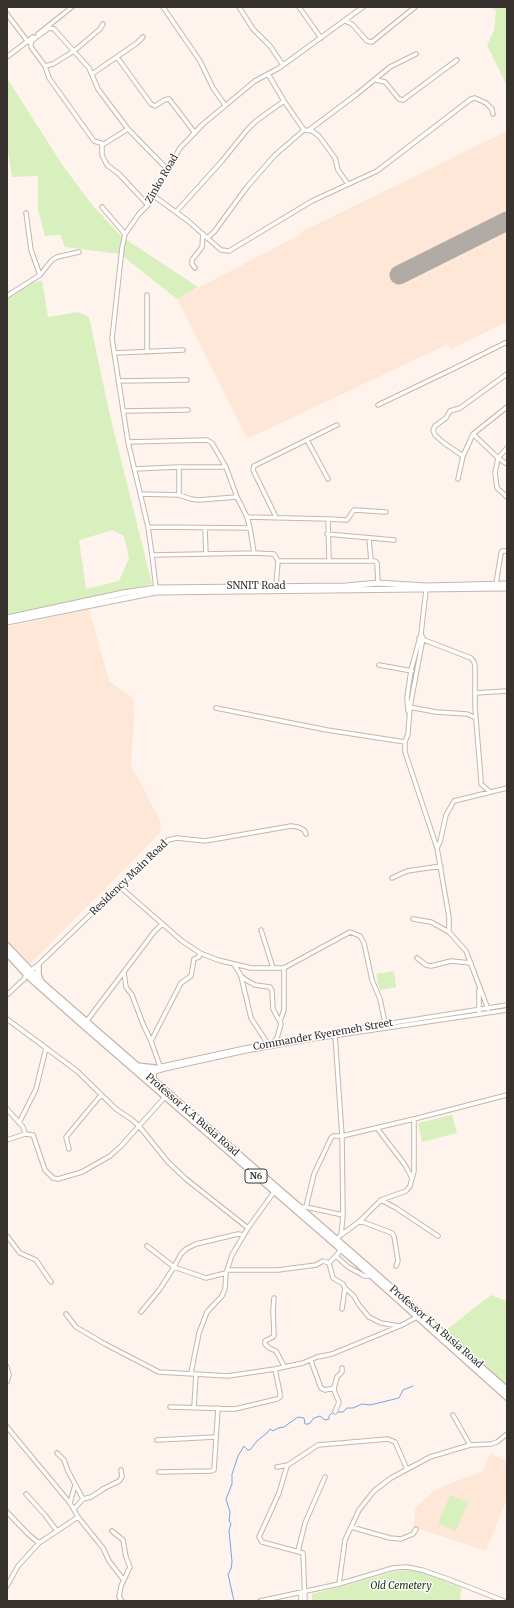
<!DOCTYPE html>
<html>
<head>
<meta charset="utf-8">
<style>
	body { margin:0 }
	#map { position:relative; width:514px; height:1608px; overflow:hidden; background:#fef4ed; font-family:Merriweather,serif }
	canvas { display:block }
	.frame { position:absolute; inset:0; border:8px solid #38322e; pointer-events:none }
</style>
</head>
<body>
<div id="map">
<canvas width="514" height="1608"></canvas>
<div class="frame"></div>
</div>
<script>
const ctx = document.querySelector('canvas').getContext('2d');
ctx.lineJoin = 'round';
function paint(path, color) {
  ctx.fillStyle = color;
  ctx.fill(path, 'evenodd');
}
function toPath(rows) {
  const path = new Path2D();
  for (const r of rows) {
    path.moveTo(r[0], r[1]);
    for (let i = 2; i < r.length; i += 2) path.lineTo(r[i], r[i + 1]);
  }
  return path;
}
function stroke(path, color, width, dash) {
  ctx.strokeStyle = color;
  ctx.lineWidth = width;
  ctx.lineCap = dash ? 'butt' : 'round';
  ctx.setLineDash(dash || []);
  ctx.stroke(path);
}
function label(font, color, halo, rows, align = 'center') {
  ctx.font = font + ' Merriweather,serif';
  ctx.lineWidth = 3;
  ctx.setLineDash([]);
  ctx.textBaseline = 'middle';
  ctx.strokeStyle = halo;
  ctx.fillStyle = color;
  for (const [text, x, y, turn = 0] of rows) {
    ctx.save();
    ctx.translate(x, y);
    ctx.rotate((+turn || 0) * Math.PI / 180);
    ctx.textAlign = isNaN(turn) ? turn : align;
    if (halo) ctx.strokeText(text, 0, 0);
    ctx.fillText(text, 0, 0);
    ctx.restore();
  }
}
const built = toPath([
	[507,131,507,322,451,349,448,344,247,439,177,299,301,234,301,232],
	[89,609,109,681,133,698,134,719,131,765,161,822,160,833,27,967,7,943,7,627],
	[490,1453,507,1462,507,1499,486,1551,414,1527,415,1508,436,1489,483,1471]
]);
const green = toPath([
	[491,7,507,7,507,86,487,45,494,31,496,11],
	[7,78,63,166,93,206,122,237,198,287,177,299,120,254,65,247,60,235,45,236,38,210,38,176,12,177,7,144],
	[42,281,48,317,78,312,89,317,110,416,152,584,7,615,7,299,31,283],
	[113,530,124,536,129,558,119,581,86,589,79,540],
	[394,971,396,987,380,990,379,985,378,985,377,974],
	[452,1115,457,1133,422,1142,418,1123],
	[491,1295,507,1301,507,1393,441,1334],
	[450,1495,468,1502,456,1531,438,1524],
	[408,1570,423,1572,462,1588,460,1596,461,1600,464,1601,312,1601,312,1594,355,1583,396,1571]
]);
const stream = toPath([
	[336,1412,343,1412,347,1408,353,1408,362,1404,370,1405,399,1398,403,1390,413,1386],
	[234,1601,228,1574,231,1569,232,1562,229,1530,231,1524,229,1521,230,1512,226,1499,232,1484,232,1474,238,1456,244,1446,248,1450,250,1450,257,1441,267,1433,270,1429,273,1431,278,1428,284,1427,298,1417,304,1418,305,1424,309,1424,314,1418,320,1416,325,1420,329,1419,329,1416,333,1412]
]);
const runway = toPath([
	[399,275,507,221]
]);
const street = toPath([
	[163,7,200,61,213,88,225,105],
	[239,7,253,29,270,46,283,65],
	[299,7,321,38],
	[7,14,28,42],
	[345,21,352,24,367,41,372,42,415,7],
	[38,34,72,7],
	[7,57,33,37],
	[117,57,151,104,155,106,164,100,169,99,195,133],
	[45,66,53,64,74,51,100,29,103,24],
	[92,74,137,43,143,37],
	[268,74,284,101,304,130],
	[376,80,385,82,399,99,403,100,457,60],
	[128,129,104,144,94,141,49,78,45,66,31,47,31,42,34,39,49,28,54,29,89,68,98,89,128,129,167,169],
	[309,130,357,94,390,67,416,54],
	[102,144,102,155,107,165,119,174,148,205],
	[154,196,188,221,221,250,229,251,312,201,377,171,471,99,475,98,486,103,492,109,493,114],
	[102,207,125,234],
	[176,212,222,161,247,130,256,121,284,101],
	[26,213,31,250,40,275],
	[207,238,214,232,247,187,275,155,304,130,312,131,319,136,335,158,338,170,348,184],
	[195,268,192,264,192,260,202,247,203,234],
	[7,296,40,275,52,260,57,257,79,252],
	[147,352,147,295],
	[114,353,183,350],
	[118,381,187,380],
	[378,405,459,366,507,342],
	[507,407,473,434,498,458,507,464],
	[123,411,188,410],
	[307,440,328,479],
	[128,442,207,440,212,443,226,467],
	[507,448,498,458,495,473,497,488,507,497],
	[463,456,444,443,435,435,433,430,435,426,446,418,450,411,460,408,507,374],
	[179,467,226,467,237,497],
	[134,469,179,467,179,495],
	[458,479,463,456,473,434],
	[141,494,179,495,191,499,198,500,237,497,247,517,250,528],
	[247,517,328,519,329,561],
	[276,517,253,470,254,466,337,425],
	[328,519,347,520,354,510,386,512],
	[148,527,128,442,112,339,122,248,125,234,139,214,148,205,180,148,203,124,255,81,279,68,363,7],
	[205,528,206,554],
	[327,534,394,540],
	[369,538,371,561],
	[152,555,148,527,250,528,254,553],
	[278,561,375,561,377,563,378,583],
	[496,584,501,553,502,551,507,551],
	[156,588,152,555,254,553,274,554,278,561,276,586],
	[419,638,471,658,474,662,475,666,475,707,481,781,481,784,490,792],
	[379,665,412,671],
	[475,693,507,691],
	[409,707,436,712,467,714,476,718],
	[216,708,327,730,405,742,408,734,410,707,423,638,421,634],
	[408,711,407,698,411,670,421,634,426,590],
	[405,742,405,752,437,848,449,917,449,932],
	[437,848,440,842,446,815,454,801,507,788],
	[392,878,407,871,441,866],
	[119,886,182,941,200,953,218,960,234,964,251,968,284,968,350,932,360,936,364,943,372,980,380,999,386,1028],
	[413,919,431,922,449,932,466,951,488,1009],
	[261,930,273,968],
	[417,958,426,965,431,966,451,961,471,963],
	[234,964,241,976,246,980,255,985,270,987,272,991,273,1009,281,1024,277,1038,273,1043],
	[124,972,126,987,132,995,143,1024,151,1041],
	[241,976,251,1018,268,1044],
	[24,980,26,974,38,965,168,840,177,838,205,841,291,826,298,827,304,830,306,834],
	[479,990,479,1012],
	[7,995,24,979],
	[7,1019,77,1071,116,1109,131,1119,139,1126,168,1162,186,1179,248,1228],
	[280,1021,284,1010,284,968],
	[86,1022,154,932,162,924],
	[161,1069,151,1041,181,983,191,976,194,959,199,957,200,953],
	[151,1073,164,1069,245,1051,312,1039,507,1010],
	[144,1074,158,1067,245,1048,335,1032,507,1005],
	[7,1109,23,1127,25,1134,33,1135,45,1170,53,1178,58,1179,82,1172,110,1156,121,1146,165,1097],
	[19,1123,36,1089,46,1048],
	[377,1128,405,1165,412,1178],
	[7,1140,25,1134],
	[69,1149,66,1137,101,1095],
	[381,1200,396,1208,438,1236],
	[299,1207,306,1207,314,1174,331,1138,333,1136,342,1136,335,1035],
	[306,1207,343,1215],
	[360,1221,392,1233,394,1236,398,1261,396,1266],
	[341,1235,360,1221,381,1200,406,1191,410,1186,414,1171,414,1119],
	[7,1236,20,1253,36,1260,51,1282],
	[336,1239,341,1235,343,1215,342,1136,414,1119,507,1095],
	[147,1246,174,1267,181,1254,186,1249,196,1244,238,1234,244,1235],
	[336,1256,348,1267,361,1274,364,1276,372,1276],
	[329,1263,333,1278,343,1284,345,1288,342,1309],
	[227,1270,278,1270,316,1265,323,1261,329,1263,341,1250],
	[345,1288,354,1296,359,1305,369,1317,381,1323,399,1326],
	[274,1298,273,1311,274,1335,273,1337,265,1341,265,1344,269,1348,276,1351,284,1366],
	[141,1312,160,1289,174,1267,206,1278,226,1273],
	[66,1314,76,1327,105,1344,159,1372,228,1376,275,1369,303,1363,317,1357,332,1354,400,1326,417,1317],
	[311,1361,321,1388,325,1390,334,1388,337,1377,342,1372,342,1368],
	[7,1367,9,1375,7,1382],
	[191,1373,199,1333,207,1312,222,1296,225,1289,226,1273,232,1255,248,1228,274,1192],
	[334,1388,335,1393,339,1402,335,1412],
	[170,1407,235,1409,277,1399,280,1397,280,1393,275,1369],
	[194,1407,196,1374],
	[453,1415,470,1445],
	[7,1427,70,1503,78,1517,39,1543,18,1566,7,1586],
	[157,1440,216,1437],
	[57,1453,64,1460,68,1471,83,1499,74,1509],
	[287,1466,279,1493,259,1537,262,1542,303,1553,305,1601],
	[277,1467,288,1465,318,1445,388,1439,395,1442,407,1469],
	[159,1472,211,1471,214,1470,218,1408],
	[26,1494,45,1515,57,1531],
	[83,1499,91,1497,103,1489,119,1481,122,1477,121,1470],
	[70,1503,75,1485],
	[7,1512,28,1534,39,1543],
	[78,1517,103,1548,109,1561,123,1579],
	[351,1527,390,1538,401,1539,413,1534,416,1529],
	[112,1531,123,1540,126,1557,130,1567,121,1586,119,1597,122,1601],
	[298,1551,305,1523,325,1477],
	[339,1584,345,1540,359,1510,374,1491,391,1478,430,1457,470,1445,491,1444,497,1442,507,1434],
	[260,1601,339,1584,393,1568,407,1567,422,1570,448,1579,504,1601],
	[301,1601,301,1593]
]);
const secondary = toPath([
	[7,618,123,593,156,588,346,586,378,583,426,586,507,584],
	[7,622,156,592,507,588]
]);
const primary = toPath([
	[7,946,42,983,368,1267,507,1390],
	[7,953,28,976,83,1025,372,1276,507,1397],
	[38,967,38,975,40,980],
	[136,1066,154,1068],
	[153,1081,153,1072]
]);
const shields = [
	[256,1176,22]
];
const shieldNames = [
	["N6",256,1176]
];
const streetNames = [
	["Zinko Road",162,179,-60],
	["SNNIT Road",256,586],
	["Residency Main Road",129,878,-44],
	["Commander Kyeremeh Street",323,1035,-10],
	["Professor K.A Busia Road",192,1115,41],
	["Professor K.A Busia Road",436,1327,41]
];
const parkNames = [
	["Old Cemetery",401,1586]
];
paint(built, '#fee7d7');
paint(green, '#d8efbe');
stroke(stream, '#77a3e9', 1);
stroke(runway, '#b2aaa4', 19);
stroke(street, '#c5b6ab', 5.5);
stroke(secondary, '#c5b6ab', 7);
stroke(primary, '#c5b6ab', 8);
stroke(street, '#fff', 3.5);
stroke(secondary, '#fff', 5);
stroke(primary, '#fff', 5.5);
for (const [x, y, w] of shields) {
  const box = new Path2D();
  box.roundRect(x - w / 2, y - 7, w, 14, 3);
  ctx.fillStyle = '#fff';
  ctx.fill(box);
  stroke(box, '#38322e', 1);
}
label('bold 9px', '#38322e', null, shieldNames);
label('10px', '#38322e', '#fff', streetNames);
label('italic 10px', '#233110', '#fff', parkNames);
</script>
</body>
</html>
